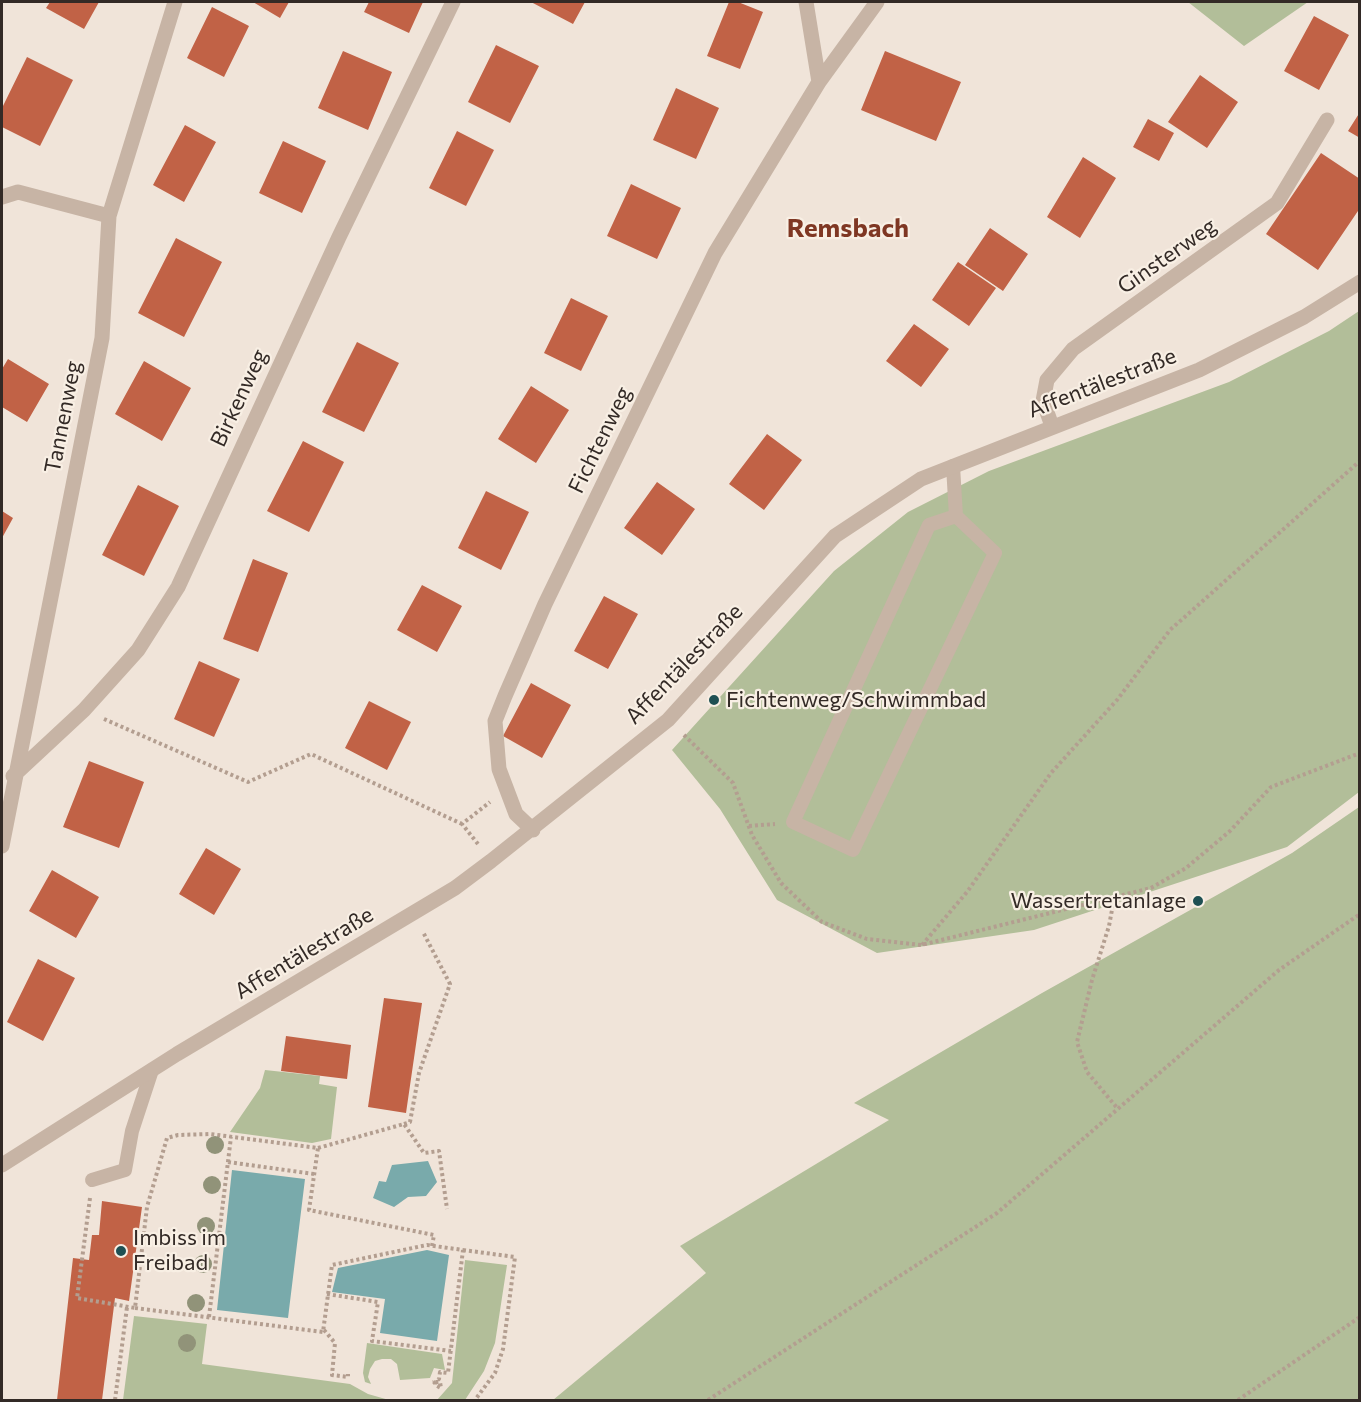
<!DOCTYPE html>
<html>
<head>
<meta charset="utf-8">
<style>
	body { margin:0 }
	#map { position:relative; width:1361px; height:1402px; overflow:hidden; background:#f0e4d9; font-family:Commissioner,sans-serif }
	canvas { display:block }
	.frame { position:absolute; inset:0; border:3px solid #332a26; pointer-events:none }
</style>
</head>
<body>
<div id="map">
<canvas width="1361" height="1402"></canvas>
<div class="frame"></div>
</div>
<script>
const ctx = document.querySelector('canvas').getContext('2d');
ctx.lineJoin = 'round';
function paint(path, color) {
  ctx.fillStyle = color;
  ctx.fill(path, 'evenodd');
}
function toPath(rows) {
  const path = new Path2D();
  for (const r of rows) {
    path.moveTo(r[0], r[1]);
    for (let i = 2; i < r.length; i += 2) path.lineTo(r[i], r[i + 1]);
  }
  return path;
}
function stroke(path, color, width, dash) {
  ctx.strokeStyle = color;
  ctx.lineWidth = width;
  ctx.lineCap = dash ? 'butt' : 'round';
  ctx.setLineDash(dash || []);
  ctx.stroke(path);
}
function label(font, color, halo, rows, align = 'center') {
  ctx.font = font + ' Commissioner,sans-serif';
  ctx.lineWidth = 4.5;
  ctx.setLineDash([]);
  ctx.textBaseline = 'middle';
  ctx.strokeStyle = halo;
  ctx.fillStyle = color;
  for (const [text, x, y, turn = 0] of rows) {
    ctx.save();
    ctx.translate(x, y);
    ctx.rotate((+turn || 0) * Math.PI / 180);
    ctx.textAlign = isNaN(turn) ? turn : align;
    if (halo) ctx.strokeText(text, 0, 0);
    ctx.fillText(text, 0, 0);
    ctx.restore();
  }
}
const green = toPath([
	[1188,2,1308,2,1244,46],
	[1359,311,1359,792,1287,847,1034,930,877,953,777,900,720,809,672,750,834,571,908,512,989,471,1229,382,1329,331],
	[1359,807,1359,1400,553,1400,706,1273,680,1246,889,1120,854,1103,1042,993,1292,853],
	[265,1070,320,1076,319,1084,337,1087,331,1139,312,1143,230,1132,260,1088],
	[465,1260,507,1265,495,1343,484,1371,465,1400,437,1400,452,1383],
	[134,1316,207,1324,202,1364,350,1384,368,1394,389,1400,123,1400],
	[367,1343,442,1354,445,1370,434,1368,430,1378,400,1380,397,1364,391,1359,382,1359,375,1361,370,1369,368,1377,371,1384,365,1382,363,1373]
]);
const water = toPath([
	[428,1161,437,1182,426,1196,408,1197,394,1207,373,1198,379,1181,386,1182,392,1165],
	[232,1170,305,1179,288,1318,217,1310],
	[427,1250,449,1255,437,1341,380,1333,385,1299,332,1292,338,1268]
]);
const building = toPath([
	[50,2,99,2,84,29,46,8],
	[253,2,289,2,280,18],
	[369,2,423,2,409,33,364,12],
	[531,2,585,2,573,24],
	[729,2,738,2,763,12,740,69,707,56],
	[212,7,249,26,224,77,187,58],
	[1314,16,1349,35,1319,90,1284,71],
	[496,45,539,66,510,123,468,102],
	[343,51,392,72,368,130,318,108],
	[885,51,961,82,936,141,861,110],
	[27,57,73,80,40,146,2,127,2,108],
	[1200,75,1238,102,1207,148,1168,122],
	[676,88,719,108,696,159,653,140],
	[1360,112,1360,138,1348,131],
	[1148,119,1174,133,1159,161,1133,147],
	[185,125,216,142,184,202,153,185],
	[457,131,494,150,466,206,429,188],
	[283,141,326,161,302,213,259,193],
	[1321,153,1360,179,1360,208,1318,270,1266,234],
	[1083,157,1116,178,1080,238,1047,217],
	[631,184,681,208,657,259,607,236],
	[990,228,1028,254,1003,291,965,265],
	[176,238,222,262,184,337,138,313],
	[958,262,996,288,969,326,932,300],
	[571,298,608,316,581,371,544,353],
	[914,324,949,349,921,387,886,361],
	[357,342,399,363,364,432,322,412],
	[8,359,49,384,27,422,2,407,2,369],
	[144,361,191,388,162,441,115,414],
	[531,386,569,410,536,463,498,439],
	[767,434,802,460,764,510,729,484],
	[303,441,344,462,309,532,267,511],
	[657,482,695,509,662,555,624,528],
	[138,485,179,506,144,576,102,555],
	[486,491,529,512,501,570,458,548],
	[2,511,13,518,2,538],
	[253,559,288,573,258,652,223,639],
	[422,585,462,606,437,652,397,630],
	[604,596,638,614,608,669,574,651],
	[199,661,240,679,214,737,174,719],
	[531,683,571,705,542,758,503,736],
	[369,701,411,722,387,770,345,748],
	[89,761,144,782,119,848,63,827],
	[206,848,241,869,214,915,179,894],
	[52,870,99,897,76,938,29,911],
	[38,959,75,978,43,1041,7,1022],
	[384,998,422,1003,406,1113,368,1107],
	[286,1036,351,1045,347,1079,281,1071],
	[102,1201,142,1207,129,1301,115,1298,102,1400,57,1400,73,1258,89,1260,92,1235,99,1235]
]);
const path = toPath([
	[104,719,248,782,311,754,462,824],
	[684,735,733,783,752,835,781,883,822,922,867,939,921,945,1151,888,1186,868,1230,831,1271,787,1360,753],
	[749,826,775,824],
	[478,844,462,824,490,802],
	[1114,899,1109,926,1092,980,1077,1042,1087,1072,1118,1109],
	[922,945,967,892,1051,773,1117,700,1170,630,1360,461],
	[404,1124,410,1122,419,1073,450,984,423,932],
	[318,1148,404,1124,424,1153,439,1151,447,1209],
	[228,1162,314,1174],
	[90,1198,77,1298,135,1308,147,1207,167,1138,178,1135,210,1134,318,1148,309,1210,434,1235,432,1246],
	[463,1250,515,1257,503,1349,495,1373,475,1400],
	[327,1294,378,1302,372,1341,451,1351],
	[135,1308,323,1332,332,1265,427,1245,463,1250,448,1373,440,1372,439,1379,435,1382,435,1385,441,1388,440,1382,432,1382],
	[209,1317,231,1137],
	[324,1330,335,1343,332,1375,348,1377,348,1374],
	[115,1400,127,1307],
	[708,1400,997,1213,1279,970,1360,914],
	[1238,1400,1360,1317]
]);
const service = toPath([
	[953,466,956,516,929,525,793,822,853,850,995,553,956,516],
	[92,1180,125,1170,132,1131,152,1070]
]);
const minor = toPath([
	[806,2,819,82],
	[2,197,18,192,109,216],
	[1052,426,1043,401,1047,380,1073,349,1277,203,1327,120],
	[13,776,84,710,138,650,178,587,339,237,453,2],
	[533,830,516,814,499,769,495,721,505,696,545,604,715,253,819,82,877,2],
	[2,846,102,338,109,216,175,2],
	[2,1165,177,1054,455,888,491,861,668,720,835,536,921,479,1199,370,1304,317,1360,282]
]);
const trees = [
	[215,1145],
	[212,1185],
	[206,1226],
	[203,1264],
	[196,1303],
	[187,1343]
];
const markers = [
	[714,700,6,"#1e5053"],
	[1198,901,6,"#1e5053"],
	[121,1251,6,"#1e5053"]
];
const streetNames = [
	["Ginsterweg",1167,256,-35],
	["Affentälestraße",1102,383,-21],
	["Birkenweg",239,398,-65],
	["Tannenweg",63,417,-79],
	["Fichtenweg",600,440,-64],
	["Affentälestraße",684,664,-46],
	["Affentälestraße",304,953,-31]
];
const poiNames = [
	["Fichtenweg/Schwimmbad",726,700],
	["Wassertretanlage",1186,901,"right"],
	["Imbiss im",133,1238],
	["Freibad",133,1263]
];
const quarterNames = [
	["Remsbach",848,228]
];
paint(green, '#b2be99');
paint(water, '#79aaab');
paint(building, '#c16246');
stroke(path, '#b39e90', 4, [3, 3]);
stroke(service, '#c7b4a5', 14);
stroke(minor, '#c7b4a5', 15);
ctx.fillStyle = '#919379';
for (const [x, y] of trees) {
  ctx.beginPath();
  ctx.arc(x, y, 9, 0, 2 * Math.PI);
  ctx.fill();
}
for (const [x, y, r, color] of markers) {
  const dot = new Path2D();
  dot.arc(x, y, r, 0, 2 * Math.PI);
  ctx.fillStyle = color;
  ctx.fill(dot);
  stroke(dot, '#f8efe4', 2);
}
label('22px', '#332a26', '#f8efe4', streetNames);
label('22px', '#332a26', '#f8efe4', poiNames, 'left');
label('bold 26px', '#7f3723', '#f8efe4', quarterNames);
</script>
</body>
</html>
